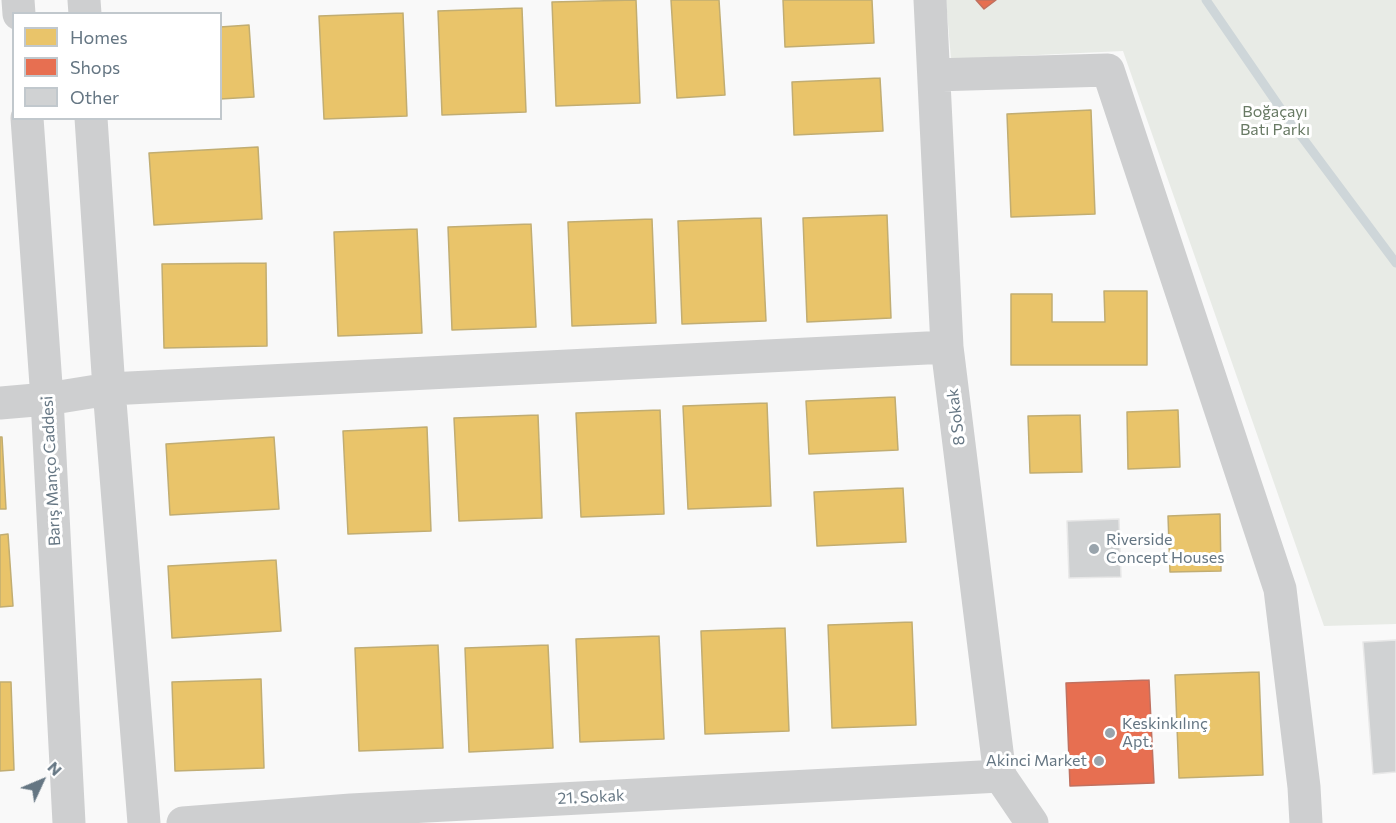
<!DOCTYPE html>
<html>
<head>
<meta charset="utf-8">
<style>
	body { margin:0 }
	#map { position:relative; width:1396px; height:823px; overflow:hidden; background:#f9f9f9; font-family:Commissioner,sans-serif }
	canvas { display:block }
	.legend { position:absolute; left:12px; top:12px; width:210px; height:108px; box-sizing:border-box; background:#fff; border:2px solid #c1c8cd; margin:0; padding:8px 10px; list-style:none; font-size:18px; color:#657683 }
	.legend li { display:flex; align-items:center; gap:12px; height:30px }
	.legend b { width:30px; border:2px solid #c1c8cd }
	.north { position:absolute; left:12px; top:751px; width:60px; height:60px; -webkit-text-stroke:4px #fff; paint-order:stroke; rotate:46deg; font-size:16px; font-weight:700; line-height:24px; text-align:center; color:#657683 }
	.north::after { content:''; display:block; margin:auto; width:21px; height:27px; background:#657683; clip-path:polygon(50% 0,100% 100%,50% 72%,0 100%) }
</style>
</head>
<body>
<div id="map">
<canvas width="1396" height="823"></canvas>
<ul class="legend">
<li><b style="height:16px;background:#e9c46a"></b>Homes</li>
<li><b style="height:16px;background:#e76f51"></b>Shops</li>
<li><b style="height:16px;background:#d0d2d3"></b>Other</li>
</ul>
<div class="north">N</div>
</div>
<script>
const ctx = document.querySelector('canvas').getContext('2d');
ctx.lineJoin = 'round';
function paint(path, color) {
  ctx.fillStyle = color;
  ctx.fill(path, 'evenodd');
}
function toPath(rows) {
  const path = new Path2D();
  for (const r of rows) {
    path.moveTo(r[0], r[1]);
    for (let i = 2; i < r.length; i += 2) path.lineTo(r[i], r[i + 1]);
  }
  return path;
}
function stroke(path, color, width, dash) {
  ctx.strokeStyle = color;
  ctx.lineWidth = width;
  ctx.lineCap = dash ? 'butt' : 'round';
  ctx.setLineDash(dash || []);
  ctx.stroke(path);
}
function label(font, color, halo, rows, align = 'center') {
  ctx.font = font + ' Commissioner,sans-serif';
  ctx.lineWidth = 6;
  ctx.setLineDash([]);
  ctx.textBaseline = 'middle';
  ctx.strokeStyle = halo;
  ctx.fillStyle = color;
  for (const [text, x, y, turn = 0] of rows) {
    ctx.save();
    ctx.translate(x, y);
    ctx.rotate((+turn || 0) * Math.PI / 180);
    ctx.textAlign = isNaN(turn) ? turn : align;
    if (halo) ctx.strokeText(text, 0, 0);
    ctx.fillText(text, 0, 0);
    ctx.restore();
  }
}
const green = toPath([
	[946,0,1396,0,1396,624,1324,626,1123,51,951,59]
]);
const homes = toPath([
	[636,0,640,103,556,106,552,2,636,0],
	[671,0,719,0,725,95,677,98,671,0],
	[783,0,872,0,874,43,785,47,783,0],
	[522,8,526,112,442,115,438,11,522,8],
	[403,13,407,116,324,119,319,16,403,13],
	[249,25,254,97,220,99,220,27,249,25],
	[880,78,883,131,794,135,792,82,880,78],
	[1091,110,1095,214,1011,217,1007,114,1091,110],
	[258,147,262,219,154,225,149,153,258,147],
	[887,215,891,318,807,322,803,218,887,215],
	[761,218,766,321,682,324,678,221,761,218],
	[652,219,656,323,572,326,568,222,652,219],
	[531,224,536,327,452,330,448,227,531,224],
	[417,229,422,333,338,336,334,232,417,229],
	[266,263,267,346,164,348,162,264,266,263],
	[1104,291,1147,291,1147,365,1011,365,1011,294,1052,294,1052,322,1105,322,1104,291],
	[895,397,898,450,809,454,806,401,895,397],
	[767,403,771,506,688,509,683,406,767,403],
	[660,410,664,514,581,517,576,413,660,410],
	[1178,410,1180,467,1128,469,1127,412,1178,410],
	[538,415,542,518,459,521,454,418,538,415],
	[1080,415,1082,472,1030,473,1028,416,1080,415],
	[427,427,431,531,348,534,343,431,427,427],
	[0,437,2,437,6,509,0,509,0,437],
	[274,437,279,509,170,515,166,444,274,437],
	[903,488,906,542,817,546,814,492,903,488],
	[1220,514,1221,571,1170,572,1168,516,1220,514],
	[8,534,13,606,0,607,0,535,8,534],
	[276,560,281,631,172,638,168,566,276,560],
	[912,622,916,725,832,728,828,625,912,622],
	[785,628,789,731,705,734,701,631,785,628],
	[659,636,664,739,580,742,576,639,659,636],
	[438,645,443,748,359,751,355,648,438,645],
	[548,645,553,748,469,752,465,648,548,645],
	[1259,672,1263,775,1179,778,1175,675,1259,672],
	[261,679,264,768,175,771,172,682,261,679],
	[0,682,11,682,14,770,0,771,0,682]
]);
const shops = toPath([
	[976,0,996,0,984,9,976,0],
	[1149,680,1154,783,1070,786,1066,683,1149,680]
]);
const stream = toPath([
	[1206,0,1281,109,1396,263]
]);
const building = toPath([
	[1119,519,1121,577,1069,578,1067,521,1119,519],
	[1396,640,1396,772,1373,774,1363,642,1396,640]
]);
const minor = toPath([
	[18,0,19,14],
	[84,0,85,14],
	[930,0,947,347,1000,776,1032,823],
	[934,75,1108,70,1280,589,1304,787,1306,823],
	[27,118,47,399,69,823],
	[91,118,109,389,144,823],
	[0,403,47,399,109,389,947,347],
	[183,823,351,810,1000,776]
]);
const markers = [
	[1094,549,6,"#99a4ac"],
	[1110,733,6,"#99a4ac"],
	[1099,761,6,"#99a4ac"]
];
const parkNames = [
	["Boğaçayı",1275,112],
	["Batı Parkı",1275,130]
];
const streetNames = [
	["8 Sokak",956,417,-97],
	["Barış Manço Caddesi",51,471,-93],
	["21. Sokak",591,797,-3]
];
const poiNames = [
	["Riverside",1106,540],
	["Concept Houses",1106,558],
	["Keskinkılınç",1122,724],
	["Apt.",1122,742],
	["Akinci Market",1087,761,"right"]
];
paint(green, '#e8ebe6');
paint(homes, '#e9c46a');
stroke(homes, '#c1ad72', 1.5);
paint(shops, '#e76f51');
stroke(shops, '#c07160', 1.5);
stroke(stream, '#ced6d9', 9);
paint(building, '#d0d2d3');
stroke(building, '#e8e8e8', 1.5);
stroke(minor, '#cecfd0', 33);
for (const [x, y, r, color] of markers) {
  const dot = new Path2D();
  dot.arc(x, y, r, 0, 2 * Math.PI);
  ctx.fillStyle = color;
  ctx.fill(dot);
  stroke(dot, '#fff', 2);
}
label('16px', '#687a64', '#fff', parkNames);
label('16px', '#657683', '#fff', streetNames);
label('16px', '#657683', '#fff', poiNames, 'left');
</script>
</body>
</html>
